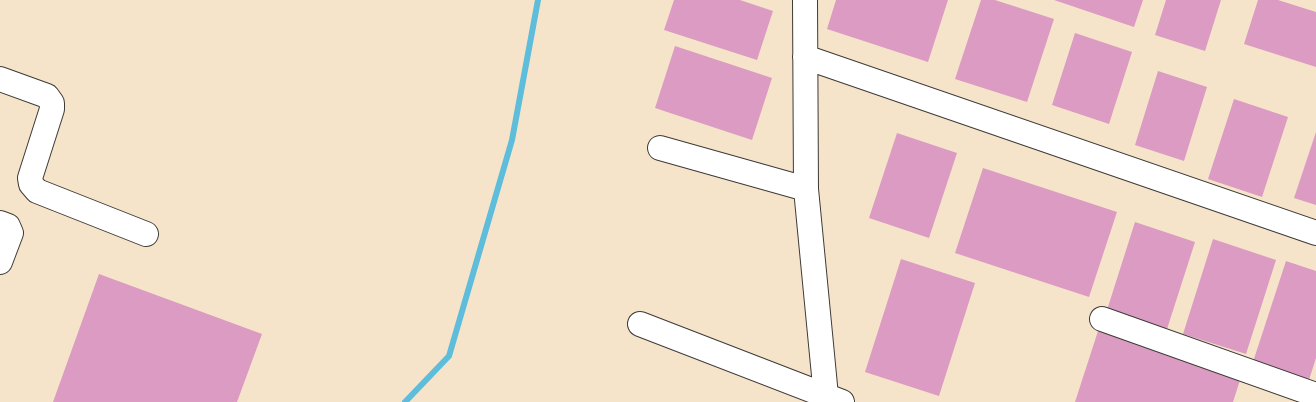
<!DOCTYPE html>
<html>
<head>
<meta charset="utf-8">
<style>
	body { margin:0 }
	canvas { display:block; background:#f5e4ca }
</style>
</head>
<body>
<canvas width="1316" height="402"></canvas>
<script>
const ctx = document.querySelector('canvas').getContext('2d');
ctx.lineJoin = 'round';
function toPath(rows) {
  const path = new Path2D();
  for (const r of rows) {
    path.moveTo(r[0], r[1]);
    for (let i = 2; i < r.length; i += 2) path.lineTo(r[i], r[i + 1]);
  }
  return path;
}
function stroke(path, color, width, dash) {
  ctx.strokeStyle = color;
  ctx.lineWidth = width;
  ctx.lineCap = dash ? 'butt' : 'round';
  ctx.setLineDash(dash || []);
  ctx.stroke(path);
}
function paint(path, color) {
  ctx.fillStyle = color;
  ctx.fill(path, 'evenodd');
}
const stream = toPath([
	[405,402,449,356,512,140,538,0]
]);
const building = toPath([
	[674,0,740,0,773,11,757,60,664,30],
	[836,0,948,0,928,62,827,29],
	[981,0,995,0,1054,19,1027,102,955,79],
	[1054,0,1143,0,1134,27],
	[1166,0,1221,0,1205,51,1155,35],
	[1258,0,1278,0,1316,12,1316,67,1244,44],
	[1075,33,1132,52,1109,124,1052,105],
	[675,46,772,78,752,140,655,108],
	[1158,71,1207,87,1184,161,1135,145],
	[1234,99,1288,117,1262,197,1208,179],
	[1316,132,1316,205,1294,198],
	[897,133,957,153,929,238,869,218],
	[983,168,1117,212,1089,297,955,253],
	[1135,222,1195,242,1167,329,1107,310],
	[1213,239,1276,260,1246,354,1183,334],
	[901,259,975,283,939,396,865,372],
	[1286,261,1316,271,1316,358,1307,386,1251,368],
	[99,274,262,334,237,402,53,402],
	[1098,331,1241,377,1233,402,1075,402]
]);
const minor = toPath([
	[805,0,806,189,826,396,825,402],
	[805,57,1316,233],
	[0,79,47,96,52,103,52,109,30,178,31,184,37,191,146,234],
	[660,148,806,189],
	[0,223,8,226,11,233,0,262],
	[1102,319,1316,395],
	[640,324,842,402]
]);
stroke(stream, '#5dbddb', 6);
paint(building, '#db9bc2');
stroke(minor, '#3d3a36', 26);
stroke(minor, '#fff', 24);
</script>
</body>
</html>
